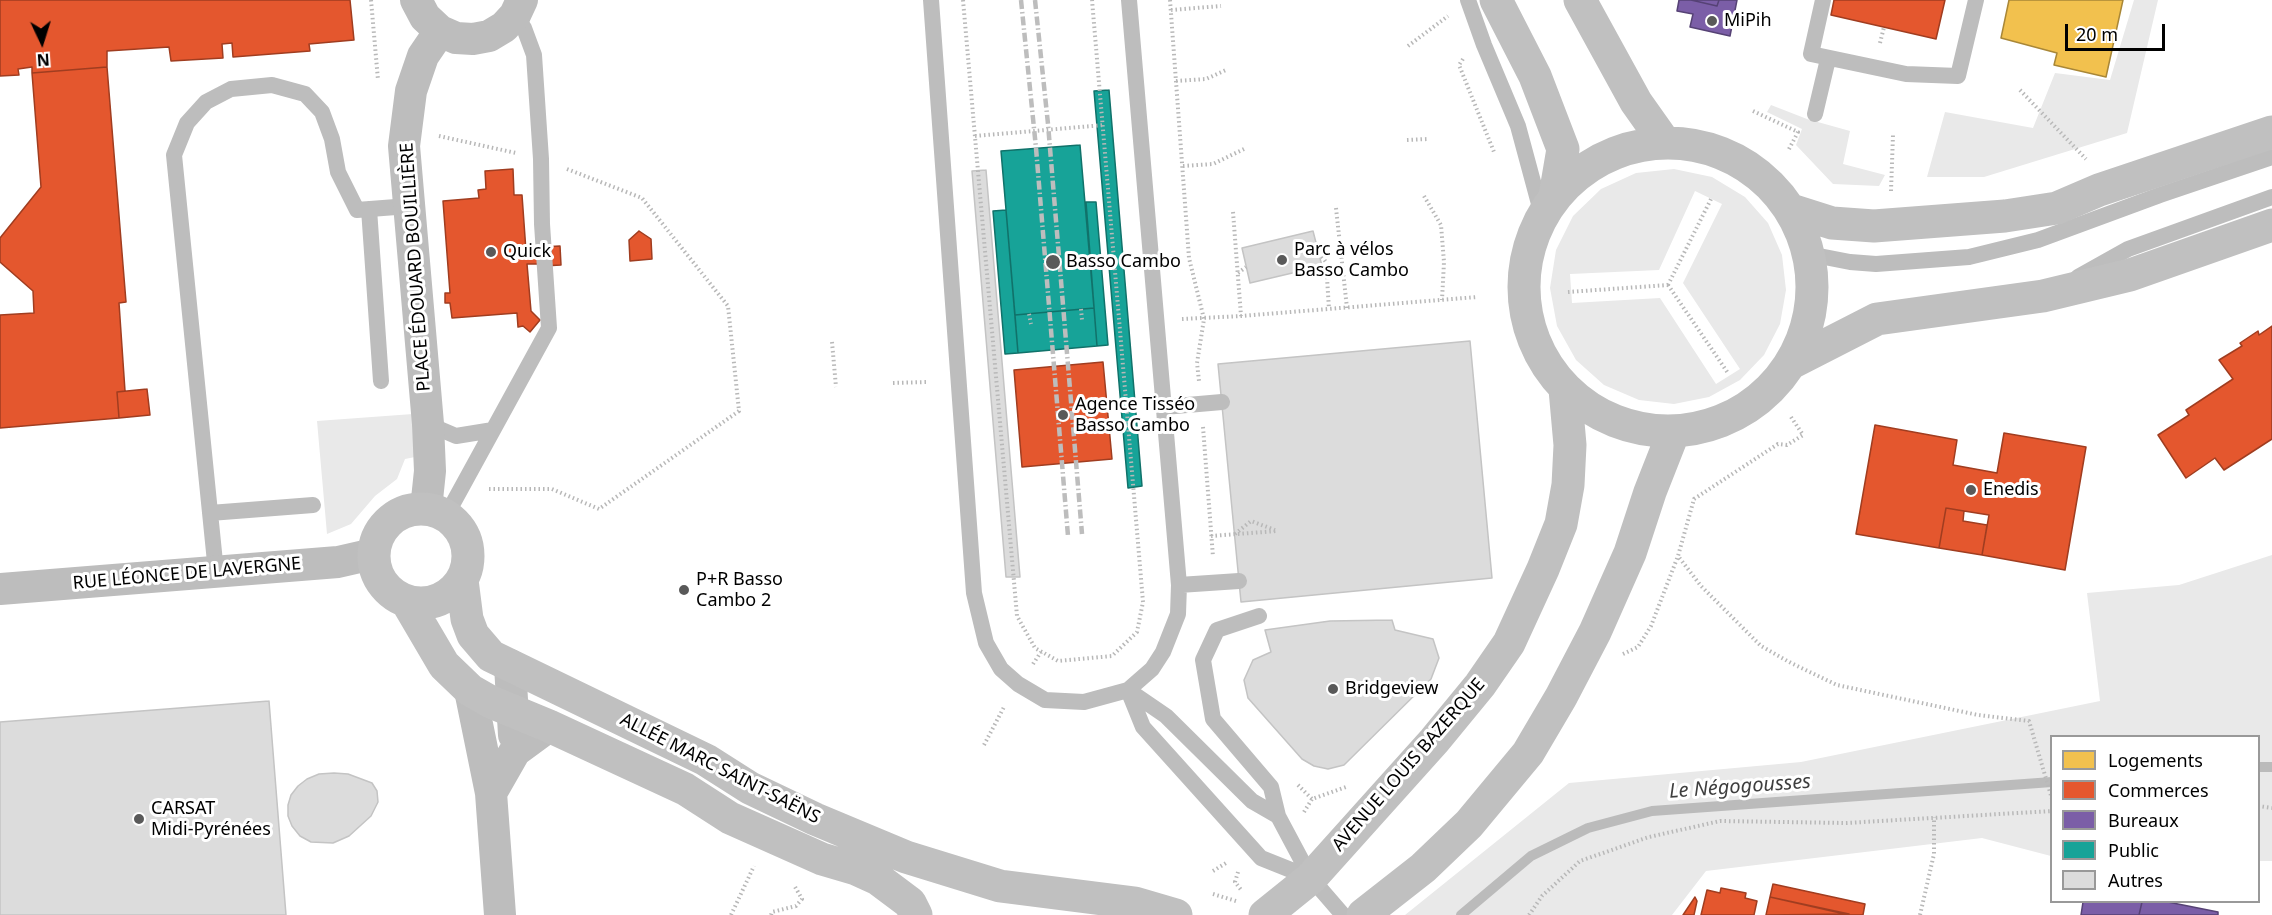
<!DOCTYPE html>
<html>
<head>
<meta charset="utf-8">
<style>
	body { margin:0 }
	#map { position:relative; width:2272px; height:915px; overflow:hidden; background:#fff; font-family:"Noto Sans",sans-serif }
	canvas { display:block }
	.legend { position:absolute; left:2050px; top:735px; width:210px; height:168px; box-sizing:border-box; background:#fff; border:2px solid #999; margin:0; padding:8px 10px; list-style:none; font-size:18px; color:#000 }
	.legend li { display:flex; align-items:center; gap:12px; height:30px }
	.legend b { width:30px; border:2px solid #999 }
	.north { position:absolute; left:12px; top:12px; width:60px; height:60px; -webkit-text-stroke:4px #fff; paint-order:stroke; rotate:176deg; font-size:16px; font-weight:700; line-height:24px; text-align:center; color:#000 }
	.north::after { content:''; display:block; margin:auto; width:21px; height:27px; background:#000; clip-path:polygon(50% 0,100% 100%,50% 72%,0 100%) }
	.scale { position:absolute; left:2065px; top:24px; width:100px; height:27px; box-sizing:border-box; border:3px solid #000; border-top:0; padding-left:8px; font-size:18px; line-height:21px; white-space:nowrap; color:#000; -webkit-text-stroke:4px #fff; paint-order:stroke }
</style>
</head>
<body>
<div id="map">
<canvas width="2272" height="915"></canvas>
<ul class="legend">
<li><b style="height:16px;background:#f2c14e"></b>Logements</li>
<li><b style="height:16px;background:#e4572e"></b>Commerces</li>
<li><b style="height:16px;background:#7b5ea7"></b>Bureaux</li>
<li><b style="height:16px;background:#17a398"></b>Public</li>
<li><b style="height:16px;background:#dcdcdc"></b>Autres</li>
</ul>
<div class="north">N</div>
<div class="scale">20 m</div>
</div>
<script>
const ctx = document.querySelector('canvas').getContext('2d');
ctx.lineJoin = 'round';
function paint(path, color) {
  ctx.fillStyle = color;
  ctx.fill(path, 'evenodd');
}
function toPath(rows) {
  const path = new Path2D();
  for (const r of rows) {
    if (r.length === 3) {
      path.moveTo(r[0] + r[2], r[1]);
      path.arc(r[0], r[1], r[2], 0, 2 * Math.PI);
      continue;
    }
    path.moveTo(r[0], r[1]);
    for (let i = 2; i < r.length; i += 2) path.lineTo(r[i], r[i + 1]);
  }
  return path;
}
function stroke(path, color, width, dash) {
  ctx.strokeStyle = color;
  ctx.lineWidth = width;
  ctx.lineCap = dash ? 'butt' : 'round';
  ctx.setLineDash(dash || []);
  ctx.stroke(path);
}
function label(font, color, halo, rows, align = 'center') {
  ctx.font = font + ' "Noto Sans",sans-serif';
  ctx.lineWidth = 6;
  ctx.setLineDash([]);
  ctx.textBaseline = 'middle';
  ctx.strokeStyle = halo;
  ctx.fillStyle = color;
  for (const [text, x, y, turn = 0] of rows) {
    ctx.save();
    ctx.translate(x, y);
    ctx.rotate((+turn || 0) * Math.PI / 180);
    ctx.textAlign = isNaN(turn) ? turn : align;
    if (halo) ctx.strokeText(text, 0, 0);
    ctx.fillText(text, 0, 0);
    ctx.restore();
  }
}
const green = toPath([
	[2134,0,2158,0,2127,133,1984,177,1927,177,1945,112,2033,128,2055,73,2110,80],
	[1771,105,1807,119,1850,131,1843,164,1885,175,1879,186,1833,184,1796,145,1802,129,1767,112],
	[1674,169,1712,177,1745,197,1768,223,1782,255,1786,290,1780,324,1764,355,1740,380,1709,397,1674,404,1639,400,1604,385,1576,360,1557,326,1550,288,1556,250,1573,216,1601,189,1636,173],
	[1695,191,1722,204,1683,283,1740,369,1716,384,1660,298,1572,303,1570,274,1659,270],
	[413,414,415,457,405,459,397,479,375,496,351,524,327,534,317,421],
	[2272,555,2272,861,2259,861,2258,736,2052,736,2051,856,1982,838,1706,871,1672,915,1405,915,1569,783,1801,762,2100,701,2087,593,2179,585]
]);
const homes = toPath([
	[2009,0,2123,0,2106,77,2054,65,2057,53,2001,38,2009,0]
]);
const shops = toPath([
	[0,0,350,0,354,40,309,44,310,51,233,57,232,43,222,44,223,58,171,61,169,47,107,51,107,67,32,73,32,67,18,69,19,75,0,76,0,0],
	[1834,0,1945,0,1936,39,1831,15,1834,0],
	[107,67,126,302,119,303,125,391,117,392,119,418,0,428,0,315,34,313,33,291,0,262,0,238,41,187,32,73,107,67],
	[513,169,514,195,522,195,526,251,542,249,542,264,527,264,531,311,540,320,530,332,523,326,518,327,517,313,452,318,450,303,445,303,445,293,450,293,443,201,479,198,478,190,486,189,485,171,513,169],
	[639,231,651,239,652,259,630,261,629,240,639,231],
	[560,246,561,265,543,266,541,247,560,246],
	[2272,326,2272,439,2224,470,2215,458,2186,478,2158,435,2189,415,2186,410,2233,379,2219,360,2242,346,2240,343,2258,331,2259,335,2272,326],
	[1103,362,1112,459,1022,467,1014,370,1103,362],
	[147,389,150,415,119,418,117,392,147,389],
	[1875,425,1957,440,1953,465,1997,473,2004,433,2086,447,2065,570,1982,555,1989,515,1964,511,1946,508,1939,548,1856,534,1875,425],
	[1946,508,1964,511,1963,521,1987,525,1982,555,1939,548,1946,508],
	[1773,884,1865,904,1863,915,1849,915,1770,897,1773,884],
	[1721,888,1746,893,1745,898,1757,901,1754,915,1701,915,1707,890,1720,893,1721,888],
	[1695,897,1697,901,1694,915,1683,915,1695,897],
	[1770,897,1849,914,1766,915,1770,897]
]);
const offices = toPath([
	[1679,0,1691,0,1717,6,1719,0,1737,0,1730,36,1690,27,1693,14,1677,11,1679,0],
	[1691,0,1719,0,1717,6,1691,0],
	[2083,902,2142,902,2139,915,2081,915,2083,902],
	[2142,902,2168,902,2218,912,2218,915,2139,915,2142,902]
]);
const public = toPath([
	[1109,90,1142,486,1128,488,1094,91,1109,90],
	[1080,145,1094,308,1015,315,1001,151,1080,145],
	[1086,202,1096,202,1108,345,1097,346,1086,202],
	[1006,210,1018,353,1005,354,993,211,1006,210],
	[1094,308,1097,346,1018,353,1015,315,1094,308]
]);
const stream = toPath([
	[2258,767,2272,767],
	[1461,915,1531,856,1588,828,1652,811,2052,782]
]);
const building = toPath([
	[986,170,1020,577,1006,577,972,171,986,170],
	[1313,231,1322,266,1250,283,1242,248,1313,231],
	[1470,341,1492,578,1241,602,1218,364,1470,341],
	[1392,620,1395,630,1433,639,1439,658,1431,679,1344,765,1328,769,1314,766,1302,759,1248,698,1244,680,1253,660,1271,652,1265,630,1330,621,1392,620],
	[269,701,286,915,0,915,0,722,269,701],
	[334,773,348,774,372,783,377,791,378,802,371,816,349,836,333,843,311,842,300,836,292,826,288,816,288,805,291,795,298,786,307,779,319,774,334,773]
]);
const path = toPath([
	[371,0,378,80],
	[963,0,1017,616,1035,648,1058,661,1112,656,1137,632,1143,602,1092,0],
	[1170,0,1189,258,1204,319,1197,363,1199,381],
	[1171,10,1221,6],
	[1880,43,1884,27],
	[1408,46,1448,16],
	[1463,59,1459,65,1494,152],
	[1176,81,1206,79,1226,70],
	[2020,90,2086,159],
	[1753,111,1798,132,1788,151],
	[439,136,516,153],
	[975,136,1104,125],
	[1407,140,1428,139],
	[1183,166,1213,164,1244,149],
	[1891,191,1893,135],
	[1424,196,1441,225,1444,262,1442,300],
	[1336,208,1347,308],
	[1233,212,1241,316],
	[1319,253,1326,262,1329,309],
	[1238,273,1246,267],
	[1668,285,1728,373],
	[1668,285,1712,197],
	[1568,292,1668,285],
	[1081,309,1082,320],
	[1029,314,1031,324],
	[1182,319,1241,316,1477,297],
	[832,342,836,387],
	[893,383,926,382],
	[1791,417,1803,435,1787,445,1778,444,1694,499,1678,556,1701,586,1761,646,1791,663,1837,685,1978,715,2029,721,2052,799],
	[1203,427,1213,557],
	[489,489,552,489,599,509,739,411,728,306,642,198,567,169],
	[1235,534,1251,521,1275,530],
	[1211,536,1277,531],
	[1623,654,1638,647,1651,626,1678,556],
	[1033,664,1041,652],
	[984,745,1004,707],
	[1298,785,1312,799,1346,787],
	[2258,806,2272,808],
	[1304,812,1312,799],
	[1213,871,1226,863],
	[1238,872,1235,882,1242,891],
	[1213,894,1236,901],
	[731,915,754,866],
	[771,915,772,912,796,906,802,899,794,885],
	[1529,915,1542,896,1580,861,1649,837,1720,821,1846,823,2052,811],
	[1920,915,1934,854,1934,817]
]);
const lane = toPath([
	[931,0,974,593,986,643,1001,669,1018,684,1045,700,1084,702,1128,690,1152,669,1163,652,1178,614,1179,585,1129,0],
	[1468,0,1484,45,1518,126,1542,215],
	[1823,0,1811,54,1906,74,1958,76,1976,0],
	[1815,114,1828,59],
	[369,209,381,381],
	[1809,254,1850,262,1876,264,1969,257,2038,240,2160,195,2272,157],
	[2078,277,2128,249,2272,197],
	[1164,407,1222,402],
	[428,424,456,436,493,430],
	[210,513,313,505],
	[446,516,549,328,542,224,541,159,534,55,524,28,515,15],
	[216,572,174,155,187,123,206,102,231,89,272,85,305,94,322,112,332,139,338,172,357,210,409,206],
	[1179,585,1239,581],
	[1259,616,1217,630,1203,660,1213,719,1271,787,1278,816,1311,878,1343,915],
	[1128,690,1143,727,1261,858,1311,878],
	[1128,690,1166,716,1252,801,1278,816]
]);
const street = toPath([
	[416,0,425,17,440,31,456,38,473,39,489,36,504,27,515,15,522,0],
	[426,509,430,471,428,424,404,146,411,91,423,56,440,31],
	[0,589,338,562,373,554],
	[510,665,514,735],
	[470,690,491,793,515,751,549,726],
	[491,793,500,915]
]);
const secondary = toPath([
	[1496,0,1535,76,1563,149,1555,196],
	[1580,0,1636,102,1665,143],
	[1668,287,144],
	[1791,210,1832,223,1874,226,2005,216,2057,208,2099,190,2272,132],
	[1791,363,1877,319,2043,296,2130,275,2272,225],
	[421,556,47],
	[462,580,467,619,473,635,491,656,706,760,750,788,815,819,906,857,1000,886,1135,903,1176,915],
	[407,602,444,665,470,690,491,702,549,726,685,789,730,818,822,859,856,869,878,879,910,903,916,915],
	[1265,915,1311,878,1434,741,1480,685,1509,643,1543,569,1561,524,1568,485,1570,445,1565,389],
	[1363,915,1423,868,1469,824,1528,753,1561,697,1595,632,1630,553,1650,492,1674,431]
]);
const rail = toPath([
	[1021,0,1036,148,1068,536],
	[1035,0,1048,124,1082,534]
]);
const markers = [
	[1712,21,6,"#595959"],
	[491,252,6,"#595959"],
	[1282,260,6,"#595959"],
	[1053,262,8,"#595959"],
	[1063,415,6,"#595959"],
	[1971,490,6,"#595959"],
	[684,590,6,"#595959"],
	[1333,689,6,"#595959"],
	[139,819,6,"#595959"]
];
const poiNames = [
	["MiPih",1724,21],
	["Parc à vélos",1294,250],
	["Basso Cambo",1294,271],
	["Quick",503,252],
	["Basso Cambo",1066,262],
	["Agence Tisséo",1075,405],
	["Basso Cambo",1075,426],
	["Enedis",1983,490],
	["P+R Basso",696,580],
	["Cambo 2",696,601],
	["Bridgeview",1345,689],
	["CARSAT",151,809],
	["Midi-Pyrénées",151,830]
];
const streetNames = [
	["PLACE ÉDOUARD BOUILLIÈRE",416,267,-94],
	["RUE LÉONCE DE LAVERGNE",187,574,-5],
	["AVENUE LOUIS BAZERQUE",1409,765,-49],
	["ALLÉE MARC SAINT-SAËNS",720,769,27]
];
const waterNames = [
	["Le Négogousses",1740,787,-4]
];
paint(green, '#e9e9e9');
paint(homes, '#f2c14e');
stroke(homes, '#a98737', 1.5);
paint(shops, '#e4572e');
stroke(shops, '#a03d20', 1.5);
paint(offices, '#7b5ea7');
stroke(offices, '#564275', 1.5);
paint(public, '#17a398');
stroke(public, '#10726a', 1.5);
stroke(stream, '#bbb', 10);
paint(building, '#dcdcdc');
stroke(building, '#c4c4c4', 1.5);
stroke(path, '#b8b8b8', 4, [1.5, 3]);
stroke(lane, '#bdbdbd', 16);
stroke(street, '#bdbdbd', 32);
stroke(secondary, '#c0c0c0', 33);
stroke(rail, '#bdbdbd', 4.5, [9, 3, 1.5, 3]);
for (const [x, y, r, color] of markers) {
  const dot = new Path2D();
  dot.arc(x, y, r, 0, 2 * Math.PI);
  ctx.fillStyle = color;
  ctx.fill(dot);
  stroke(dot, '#fff', 2);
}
label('18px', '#000', '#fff', poiNames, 'left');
label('18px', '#000', '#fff', streetNames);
label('italic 20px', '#3f3f3f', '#fff', waterNames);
</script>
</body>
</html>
